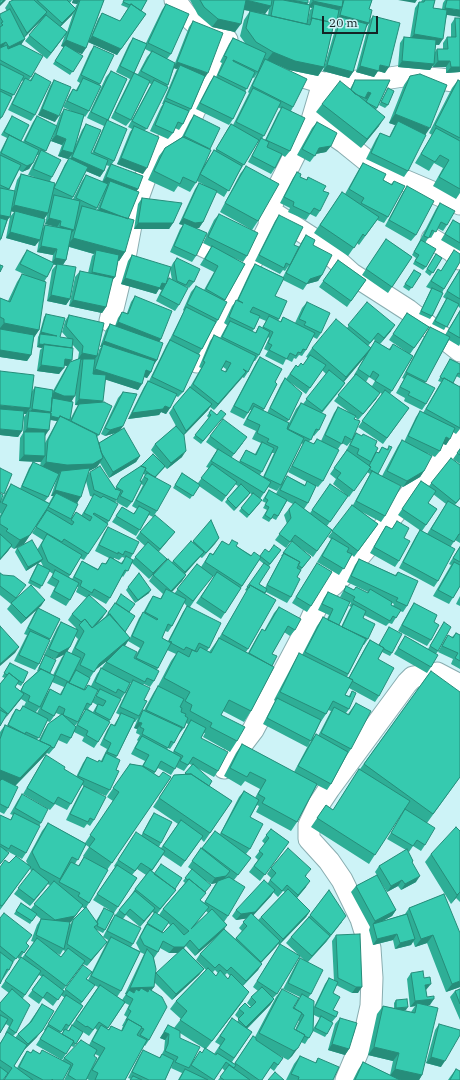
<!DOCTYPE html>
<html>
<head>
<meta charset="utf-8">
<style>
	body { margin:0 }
	#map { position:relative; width:460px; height:1080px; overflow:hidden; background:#cdf3f7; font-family:"IBM Plex Serif",serif }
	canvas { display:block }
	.scale { position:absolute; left:322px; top:16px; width:56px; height:18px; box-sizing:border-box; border:2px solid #142324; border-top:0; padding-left:5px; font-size:12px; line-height:14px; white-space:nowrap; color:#142324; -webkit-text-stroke:3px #cdf3f7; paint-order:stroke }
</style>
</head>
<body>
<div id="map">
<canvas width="460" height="1080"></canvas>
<div class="scale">20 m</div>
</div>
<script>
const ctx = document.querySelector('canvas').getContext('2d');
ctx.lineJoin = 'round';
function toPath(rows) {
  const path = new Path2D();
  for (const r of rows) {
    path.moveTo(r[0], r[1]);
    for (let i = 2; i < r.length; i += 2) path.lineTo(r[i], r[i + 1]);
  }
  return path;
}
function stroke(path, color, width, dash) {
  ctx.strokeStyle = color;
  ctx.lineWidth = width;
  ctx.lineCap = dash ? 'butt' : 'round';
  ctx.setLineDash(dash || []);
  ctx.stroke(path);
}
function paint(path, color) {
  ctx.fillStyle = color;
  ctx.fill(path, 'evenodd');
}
const minor = toPath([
	[175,0,186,15,195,23,219,35],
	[278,67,290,73,323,83,377,80,403,76,440,79,454,81,460,83],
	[312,120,345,143,371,164,399,178,460,204],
	[278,216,312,238,352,274,408,310,460,351],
	[432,239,452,251,460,259],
	[203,246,235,261],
	[110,321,124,263,134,209,147,173,156,156,165,144,181,132,192,116,227,40],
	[197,362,213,331,249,267,269,226,270,210,280,184,312,120,323,83],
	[224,768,253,730,308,626,323,593,333,585,349,569,379,533,411,493,428,475,460,439],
	[346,1080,364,1037,371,1006,372,978,370,948,361,919,342,880,329,861,309,839,309,825,319,804,329,789,407,683,413,677,437,673,460,685]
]);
const wall = toPath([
	[13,0,72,0,70,3,75,8,77,4,72,3,73,0,104,0,89,41,98,19,102,13,120,21,128,8,121,5,124,0,147,0,141,11,146,14,117,55,88,42,86,48,82,54,75,51,83,56,70,75,53,64,64,47,61,46,65,35,47,59,25,41,44,17,24,38,25,39,21,44,31,77,29,80,30,80,35,73,35,115,31,121,8,110,21,84,23,81,21,80,0,120,0,14,7,11,5,8,9,2],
	[74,11,67,32,60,27,72,15],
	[190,0,272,0,272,2,272,0,308,0,307,4,309,4,310,0,372,0,369,9,369,21,373,16,385,73,378,71,374,77,356,72,369,23,366,27,353,72,349,78,323,71,337,23,338,22,336,21,333,28,324,67,318,76,289,70,278,65,293,107,291,111,290,151,285,157,282,155,275,168,271,174,248,162,259,142,258,141,224,197,216,192,203,222,199,228,196,228,196,256,192,262,170,252,180,229,183,225,179,224,195,189,199,183,206,186,197,181,190,192,178,186,174,192,148,180,159,156,165,148,182,137,190,121,194,115,209,149,203,167,210,156,214,150,215,151,227,130,231,124,233,125,249,93,248,92,257,73,254,78,252,77,245,92,233,119,229,125,196,109,210,82,214,76,216,77,222,63,220,62,229,44,233,38,245,43,240,36,244,20,250,11,268,15,269,8,265,14,244,10,235,32,212,27,198,15],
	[310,7,312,8,310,10,307,24],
	[278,107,281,109,278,113,265,140,262,139],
	[422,0,435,0,433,8,442,9,443,3,445,0,460,0,447,15,439,45,435,45,435,52,437,49,443,49,443,43,447,37,451,37,451,24,455,18,460,72,446,73,446,67,433,67,433,65,430,70,398,67,400,43,404,37,410,38,415,8,419,2,421,2],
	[166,4,171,54,167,59,175,63,189,27,193,21,204,79,191,109,188,113,183,124,179,130,175,128,173,133,168,139,150,131,161,107,163,104,162,104,176,71,177,69,174,68,168,85,145,131,143,174,117,164,130,132,132,129,128,127,151,84,149,83,131,120,126,126,111,118,130,79,134,73,138,74,147,57,151,52,145,49,134,73,130,79,116,72,129,44,133,38,146,43,162,10],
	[94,46,100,84,89,111,85,117,84,116,75,146,82,130,86,124,91,153,92,153,104,126,87,118,106,77,111,71,127,79,108,121,114,161,112,164,138,189,136,191,128,219,125,252,119,261,118,260,115,277,112,280,106,307,102,313,69,306,75,277,80,271,88,273,92,256,94,254,69,247,66,260,63,265,70,299,66,305,47,301,52,270,56,265,53,264,47,277,44,282,39,330,34,337,31,355,27,361,0,357,0,298,8,301,17,282,22,274,26,275,15,270,23,256,27,250,52,262,53,255,37,252,39,240,35,246,6,238,10,217,14,212,11,211,1,239,0,241,0,152,7,138,1,135,12,116,21,141,23,142,33,122,37,116,56,126,60,115,64,109,73,112,63,107,69,95,73,89,76,90,80,83,77,81,90,52],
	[55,131,51,141,62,145,58,156,68,159,71,156,70,158,65,164,55,185,50,181,52,177,45,152],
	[37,155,38,155,28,175,37,178,21,174,17,180,14,191,9,190,19,170,22,172,29,169],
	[106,165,109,166,107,170,102,182,86,175,82,181,73,199,72,199,86,171,100,177,104,171],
	[104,193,97,210,96,210,97,208],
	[47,215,45,224,57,227,45,225,42,229,44,219],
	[410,76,425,135,408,171,404,177,366,159,376,139,380,133,389,137,395,125,389,123,404,85],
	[54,80,55,122,38,115,50,86],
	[355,80,390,80,376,110,379,126,361,148,316,112,322,104,350,89],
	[458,80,460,81,460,193,456,199,433,186,443,168,434,163,429,171,415,163,432,135,429,133,452,88],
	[388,88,388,105,385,108,379,105],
	[317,122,331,146,326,152,316,154,310,162,297,155,312,128],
	[363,163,383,180,391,184,394,181,388,217,384,223,377,220,359,245,357,243,348,256,314,233,342,192,345,194,359,169],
	[246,166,258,221,252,230,220,212,240,174],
	[297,172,300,177,306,180,308,177,323,191,320,211,316,217,310,214,306,220,288,212,290,208,280,203,293,178],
	[407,186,416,235,411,241,385,226,403,192],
	[142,198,173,223,169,229,134,229,138,204],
	[440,203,447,225,443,231,437,228,431,238,429,237,425,243,426,267,423,270,413,264,416,258,412,255,420,240,436,209],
	[219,214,247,256,243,262,232,257,245,264,225,300,218,320,214,326,202,349,199,354,183,392,178,397,176,396,170,408,166,414,161,412,159,415,128,419,144,387,148,381,149,381,166,346,169,341,184,311,183,310,191,292,196,286,204,290,214,272,200,265,211,247,203,243,214,220],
	[279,215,294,245,296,252,302,241,306,235,313,245,322,275,318,281,307,284,303,290,283,280,275,296,279,319,278,321,280,322,283,317,295,323,302,308,307,302,321,333,317,339,313,337,306,350,302,356,299,355,296,359,294,358,292,362,286,359,283,365,265,356,268,351,264,349,269,338,268,337,259,355,255,361,254,361,248,372,244,378,242,377,214,410,210,407,208,410,184,435,182,457,167,469,165,467,156,477,157,511,153,517,149,515,136,536,112,522,122,507,133,514,137,509,132,506,143,485,141,484,132,502,127,508,116,502,119,496,115,503,109,521,88,554,84,560,80,558,69,577,72,579,82,561,98,569,102,563,105,564,109,558,95,551,104,533,108,527,133,554,130,559,133,560,145,546,136,538,140,532,175,532,170,538,158,552,167,559,162,565,149,579,132,563,123,577,122,576,110,598,106,604,90,595,103,617,95,625,105,617,115,603,129,612,125,632,130,638,139,618,143,613,149,602,153,596,160,599,163,594,149,581,153,575,172,562,193,542,211,520,219,538,202,558,200,557,185,574,186,575,182,581,172,592,174,594,197,564,201,567,210,553,213,554,222,541,228,545,236,546,251,555,260,556,269,552,281,550,269,566,259,584,265,588,282,556,281,556,292,542,291,541,286,548,275,540,287,524,284,515,293,504,287,501,276,520,272,518,269,522,262,518,267,510,263,508,266,503,262,501,267,493,269,490,276,494,280,486,277,491,268,487,260,499,260,503,247,518,239,511,252,495,250,493,234,511,225,502,238,486,235,484,222,502,199,486,190,499,173,488,182,473,198,483,209,468,206,467,217,450,206,442,210,436,243,443,231,458,239,462,246,450,255,454,261,443,252,439,256,431,243,425,251,410,250,410,244,419,230,412,256,363,260,357,275,382,277,384,263,411,267,413,281,384,285,378,286,379,296,365,298,367,303,365,308,358,306,357,312,348,347,328,367,302,391,331,380,344,389,349,393,344,408,353,389,340,407,313,429,327,410,354,413,356,390,394,409,408,383,444,358,427,382,394,379,392,376,399,358,420,355,417,352,440,347,446,342,443,338,449,323,481,318,487,316,486,308,503,304,509,310,513,330,484,348,496,327,526,332,530,313,557,299,547,311,557,301,570,297,577,291,597,287,603,266,592,265,593,248,649,246,652,248,653,258,635,262,629,264,631,274,613,279,607,295,630,290,636,284,632,272,654,272,666,251,711,244,722,223,711,221,715,237,741,230,752,203,737,205,733,204,733,201,738,218,771,214,777,197,768,209,786,232,801,204,842,201,839,181,867,163,855,152,871,176,890,157,914,159,915,163,909,185,883,183,881,192,870,188,867,201,848,202,849,215,831,220,834,239,797,244,791,255,798,260,789,245,781,241,786,224,776,236,753,242,744,294,772,311,740,316,734,318,736,331,711,328,710,326,714,320,723,311,741,307,747,263,724,275,701,274,700,294,662,299,653,302,655,317,626,323,617,327,619,329,615,318,610,324,598,328,592,349,602,340,597,346,586,354,590,356,587,367,593,368,592,347,582,355,565,359,559,395,575,398,572,407,606,403,612,400,611,392,624,389,623,386,626,364,615,363,618,368,639,364,645,363,645,347,677,349,677,366,646,370,640,379,645,389,627,392,653,390,656,382,652,378,659,379,696,375,702,349,688,345,695,349,696,352,691,349,709,346,713,348,714,356,703,351,749,347,755,331,784,327,790,317,785,297,822,291,831,256,812,259,806,257,805,250,817,250,849,246,854,251,858,234,880,228,916,224,922,224,929,235,939,242,931,239,928,247,918,236,920,232,916,236,910,268,883,271,878,267,874,271,868,307,875,305,877,306,887,297,898,310,911,306,917,279,945,278,944,261,963,258,970,243,986,243,1001,206,1049,216,1055,216,1054,214,1054,220,1045,215,1042,232,1018,237,1022,239,1019,235,1015,239,1009,250,1008,251,1007,247,1003,251,997,258,991,253,987,280,944,277,994,273,998,274,999,270,1005,247,1029,252,1032,232,1062,234,1064,253,1036,255,1037,276,997,282,989,294,1008,300,997,283,989,296,964,300,958,306,962,286,943,291,937,307,919,329,890,342,922,326,942,308,962,311,994,308,998,314,1007,325,984,329,978,334,981,332,941,336,935,358,993,352,993,336,985,333,993,333,1010,336,1017,332,1022,327,1034,325,1037,313,1031,305,1044,301,1042,292,1056,288,1060,273,1052,283,1058,274,1071,270,1068,262,1080,218,1080,225,1071,222,1068,214,1080,178,1080,182,1073,171,1068,173,1063,165,1080,130,1080,131,1079,128,1078,139,1056,143,1050,159,1058,162,1054,164,1050,165,1040,160,1038,168,1025,174,1028,181,1019,170,1009,176,1001,206,970,196,960,200,954,217,936,195,956,186,946,184,948,204,969,199,975,172,1000,154,982,154,987,151,991,149,1040,145,1046,144,1045,125,1080,89,1080,87,1079,86,1080,64,1080,69,1070,68,1070,63,1080,4,1080,8,1074,0,1080,0,1043,6,1035,5,1034,9,1026,6,1024,0,1033,0,1003,9,993,1,987,21,957,22,958,34,942,31,941,37,925,41,919,36,915,30,924,14,914,21,903,31,909,50,885,47,884,30,906,14,894,31,872,30,868,0,910,0,867,9,863,28,865,26,861,42,831,48,823,85,843,113,801,107,797,130,764,142,766,145,761,131,754,138,741,137,740,140,735,136,733,137,729,134,728,138,718,135,722,134,722,116,758,116,770,110,790,106,796,91,790,94,820,90,826,87,824,84,828,66,820,80,792,84,786,82,785,67,810,55,804,50,810,23,794,46,755,64,769,76,777,83,763,87,757,97,762,101,761,107,749,100,745,107,730,111,724,114,725,120,715,116,713,129,686,131,683,130,683,125,693,121,699,114,696,110,720,98,742,94,748,82,741,84,737,74,732,71,738,67,744,58,740,54,748,49,754,47,753,15,786,8,808,4,814,0,812,0,732,5,725,7,726,12,715,16,709,20,711,23,706,24,706,26,702,21,699,4,719,0,726,0,684,5,678,2,677,10,663,23,683,21,686,17,684,15,687,20,691,24,684,38,671,37,671,43,658,45,655,50,673,53,675,62,657,65,654,55,659,44,655,57,628,61,622,76,629,76,628,68,620,72,614,87,598,76,592,78,587,77,587,70,600,66,606,50,597,55,587,47,583,53,574,49,571,40,589,28,583,37,564,26,571,15,552,17,548,37,550,43,540,32,533,45,513,24,544,14,549,11,547,8,551,0,560,0,515,1,514,0,513,0,503,5,493,11,484,20,489,29,468,33,462,40,466,41,461,41,462,19,461,20,438,23,433,24,417,26,414,24,414,22,431,18,437,0,435,35,387,53,391,67,366,64,365,59,374,37,371,40,350,42,348,37,347,38,337,39,335,44,317,46,314,60,337,68,339,62,332,65,321,69,315,98,354,99,350,101,347,100,347,106,330,110,324,115,326,118,318,122,312,127,313,131,302,135,296,161,339,159,342,157,360,154,364,151,372,147,378,144,377,138,390,105,379,99,435,97,437,99,443,115,433,105,436,101,434,118,398,123,392,123,426,120,430,140,456,136,462,109,478,100,463,97,467,89,471,88,475,90,472,115,489,121,479,141,466,162,463,151,450,155,444,176,426,169,413,173,407,190,387,201,368,199,367,210,341,214,335,220,338,227,325,224,323,232,306,237,300,251,270,255,264,283,277,289,265,285,271,283,270,280,274,255,261,275,221],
	[259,318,266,321,262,328,259,326,255,333,252,332,254,329],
	[374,339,375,341,371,348,368,346],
	[72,344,79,352,78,359,70,362],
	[366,355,354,375,354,376,334,401,349,412,338,407,334,413,321,441,317,439,313,444,309,442,313,435,314,436,319,430,322,413,341,389,345,383,344,382],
	[223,367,226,369,225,372,221,370],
	[322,370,326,374,303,404,301,403,296,409,289,423,287,422,289,420,291,383,306,394],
	[369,377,375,381,372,386,366,382],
	[76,388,75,405,78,405,75,410,70,420,72,401],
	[50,420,57,421,45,443,45,436],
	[301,443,303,444,288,472,307,482,305,485,287,476,283,482],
	[272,453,274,453,263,477,260,475],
	[143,473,145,475,141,481,140,481],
	[57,478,51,496,53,496,49,503,45,501,48,497],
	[86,481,90,496,93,497,81,516,76,512,68,523,71,519],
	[122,557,125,558,121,563,114,559,114,558,119,560],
	[259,560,264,564,245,590,247,591,219,638,209,652,207,651,209,648,190,607,212,575,214,577,196,603,221,619,241,588],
	[40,562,41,562,43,566,38,564],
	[350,602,351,603,349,606,351,607,349,610,341,627,339,625],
	[184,603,187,606,183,612,168,641,162,638,165,631,168,632,172,626],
	[392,603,394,604,393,606,391,605],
	[75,636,78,639,71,654,67,652,70,647],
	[128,641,140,648,134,658,125,646],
	[167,650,176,654,171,661,158,686,154,692,144,710,143,710,140,714,144,700,143,685,144,684,150,687,154,681,157,670],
	[112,657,106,662,97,674,91,686,88,685,84,690,90,678,95,670],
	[52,682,64,687,60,694,50,689,46,695,37,713,36,712,40,707],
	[97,691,98,692,92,702,97,705,93,712,88,709,91,705],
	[84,710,85,710,76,726,75,726,78,722],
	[56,713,61,715,48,724,44,730,39,740,37,740,47,721,50,722],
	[186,723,188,724,173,752,167,749,168,748,170,749,174,743,179,733,179,734,184,728],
	[189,764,192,765,185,774,174,775,153,807,178,824,161,848,159,847,161,843,154,813,150,819,141,836,132,838,114,866,115,867,93,900,111,911,104,908,96,921,85,909,89,903,107,870,171,777,159,777,154,774,158,768,171,775,176,767,184,771],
	[86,845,89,847,83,856,91,861,84,857,78,866,75,864],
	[137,869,146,875,135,889,131,895,119,910,111,921,103,937,108,940,88,980,87,979,83,965,64,991,63,990,83,964,87,966,102,948,97,930,103,933,105,930,114,913,137,878,132,875],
	[205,880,211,884,216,883,204,903,200,900,205,892,208,888],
	[283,891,285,892,261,917,258,920,253,915,271,896,273,892,278,897],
	[82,907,85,909,73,920,69,926,67,936,70,922,71,922],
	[206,911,208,913,194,926],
	[152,912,154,913,145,926,136,943,140,951,131,947,133,944,123,919,126,915,140,927],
	[168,923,170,925,163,933,162,932],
	[160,948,169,953,178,953,155,975,154,958,158,952],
	[63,950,65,951,61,957,57,953,60,955],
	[140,952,144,954,125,994,126,994,122,1000,117,997,121,991],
	[215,970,218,973,216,976,213,972],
	[227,973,230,976,228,979,225,975],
	[39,975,42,977,28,996,39,1004,43,998,53,1006,61,995,65,998,44,1030,45,1031,36,1045,62,1060,71,1046,74,1047,83,1032,89,1036,95,1028,97,1030,89,1045,64,1058,62,1061,42,1050,40,1054,33,1050,31,1053,27,1051,23,1057,17,1068,14,1066,25,1049,37,1037,42,1004,29,1023,18,1034,15,1038,13,1036,16,1033,23,998],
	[94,985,98,987,68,1031,67,1030,83,1006,81,1004],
	[125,1003,129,1005,124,1015,127,1017,122,1026,123,1026,121,1031,111,1026,109,1029,107,1029],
	[314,1015,320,1018,313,1029],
	[298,1020,299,1021,295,1030,294,1029],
	[62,1030,63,1031,62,1034,60,1033],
	[180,1033,205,1049,202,1053,200,1051,190,1066,180,1038],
	[95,1054,99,1056,91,1070,94,1056],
	[453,220,460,224,460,251,441,240],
	[386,239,412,257,388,293,362,275],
	[454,250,444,289,442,293,432,316,430,319,419,314,431,289,426,287,438,269,441,271],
	[436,254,442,258,430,276,425,272],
	[132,255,170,269,173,263,177,258,194,282,189,288,185,286,179,305,175,311,156,301,162,289,162,290,159,289,156,294,121,284,128,261],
	[170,269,172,280,169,278,167,282],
	[338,260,366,280,347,307,319,287],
	[460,269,460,308,458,306,444,330,432,324,446,299,443,297],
	[414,270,421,274,409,291,403,287],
	[460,310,460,344,459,346,449,340,425,383,426,404,422,410,404,401,405,398,396,393,404,379,402,378,426,333,430,327,445,335],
	[450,359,460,364,460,378,456,376,453,383,459,387,460,385,460,429,456,434,453,432,446,445,443,444,440,451,435,457,427,453,424,471,420,477,403,487,393,482,385,516,381,522,362,512,378,524,354,557,352,555,339,575,317,562,331,539,328,537,353,505,370,474,367,472,349,497,333,484,336,479,330,474,346,451,352,439,356,433,375,446,375,453,378,453,382,447,387,449,389,446,378,474,382,476,398,446,402,440,404,442,416,417,420,411,423,413,441,382,438,381],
	[211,410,217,415,223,417,201,444,193,438,209,418,207,416],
	[460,449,460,464,453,459],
	[451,458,460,465,460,499,455,505,460,508,460,543,455,540,451,546,438,581,434,587,399,568,416,536,420,530,421,531,398,515,421,481,429,486],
	[433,494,446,504,427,534,422,531,437,509,428,503],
	[397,521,399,561,395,567,370,553,382,532,386,526,392,529],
	[460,546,460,586,449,604,433,596,451,565,449,564],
	[317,563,311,606,307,612,292,603],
	[0,573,17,598,45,600,38,608,60,619,49,640,39,664,35,670,14,661,27,635,24,634,34,614,37,609,21,624,7,609,11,604,0,595],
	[139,573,149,593,135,603,126,590],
	[460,596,460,606,456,604],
	[414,603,434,622,431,640,427,646,398,631,410,609],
	[444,622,438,651,436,654,431,667,427,673,394,654,405,636,428,649],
	[456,633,460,635,460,669,451,664,453,659,438,652,444,641,448,635,452,637],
	[431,671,460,777,427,823,425,845,421,851,413,846,409,852,408,851,413,861,412,863,416,882,401,890,398,886,387,892,377,876,396,910,392,916,383,921,405,914,409,908,444,894,460,987,446,992,427,943,415,947,413,941,411,945,395,949,393,940,373,945,369,930,370,927,351,892,356,886,377,875,375,872,379,866,406,850,387,839,405,810,404,809,369,864,311,827,326,805,333,810,359,769,360,769],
	[22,794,41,823,39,826,26,853,22,859,7,851,7,852,9,853,0,864,0,815,10,820,13,815,10,814,18,800],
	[271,829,289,842,260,881,249,872,258,860,255,857,265,844,262,841],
	[460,831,460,902,456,898,451,904,425,862,431,854],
	[0,918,29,946,19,959,17,957,12,964,9,970,3,979,3,978,0,984],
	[411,973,426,990,427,997,430,1005,426,1005,422,1075,419,1080,353,1080,358,1070,363,1062,390,1075,393,1061,368,1055,377,1014,383,1006,394,1008,394,1003,396,1000,406,1010,403,1010,411,1012,415,1006,410,1007,407,979],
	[460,989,460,1020,450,997,455,991],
	[340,1018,349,1049,345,1055,328,1050,335,1024],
	[439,1024,441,1067,426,1063,435,1030],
	[300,1056,315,1063,318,1058,333,1080,286,1080,294,1064],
	[456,1069,460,1080,448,1080,450,1077]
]);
const shadedWall = toPath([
	[4,0,6,0,0,6,0,4],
	[73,0,80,0,77,4,72,3],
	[246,0,271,6,265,14,240,9],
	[274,0,291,0,308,3,303,9],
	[398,0,417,0,415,3],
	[313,1,342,7,337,13,314,4,312,8,308,7],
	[445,8,460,10,460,17,441,14],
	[76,9,72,15,58,29,62,23],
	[47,12,43,18,23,39,27,33],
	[340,15,369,23,365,29,341,17,338,22,336,21],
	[218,19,241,24,235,32,212,27],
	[67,32,63,38,47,59,51,53],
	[414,34,443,39,439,45,410,40],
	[92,36,121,49,117,55,88,42],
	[25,39,21,45,5,53,9,47],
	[66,40,86,48,82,54,61,46],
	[6,42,2,48,0,49,0,45],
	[273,52,324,67,318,76,289,70,267,60],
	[402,61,434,64,430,70,398,67],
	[438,61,450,61,446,67,433,67],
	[177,62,208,73,204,79,180,65,177,69,173,68],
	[327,65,353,72,349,78,323,71],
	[380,65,389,67,385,73,378,71,374,77,356,72,360,66],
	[451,67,460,67,460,72,446,73],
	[368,92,371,93,367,99,365,99],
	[42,109,59,116,55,122,38,115],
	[395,114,430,128,424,137,398,121,395,125,389,123],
	[385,117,379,126,361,148,367,139],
	[56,135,66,139,62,145,51,141],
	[331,146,326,152,315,154,319,148],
	[62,150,73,153,68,159,58,156],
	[72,157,104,171,100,177,67,163],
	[121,158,147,168,143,174,117,164],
	[33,163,29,169,22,172,27,166],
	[106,177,138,189,134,195,110,181,107,185,102,183],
	[14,205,48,213,44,219,10,211],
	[100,208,128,219,96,214],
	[0,215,10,217,5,223,0,222],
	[49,218,61,221,57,227,45,224],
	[183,218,203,222,199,228,191,229,184,223,183,225,179,224],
	[138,223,173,223,169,229,134,229],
	[60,226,74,230,69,236,56,232],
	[10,232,40,240,35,246,6,238],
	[73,238,125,252,119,261,95,254,96,250,94,254,67,246],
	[41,246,57,249,53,255,37,252],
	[55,258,66,260,62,266,51,264],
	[92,272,115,277,110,283,88,278],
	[322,275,318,281,307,284,310,279],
	[125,278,162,283,166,284,162,290,159,289,156,294,121,284],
	[51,295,70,299,66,305,47,301],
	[73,300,106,307,102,313,69,306],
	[118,322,161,339,157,345,114,328],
	[4,323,39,330,33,339,0,332,0,328],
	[395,325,391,331,380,344,384,338],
	[41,332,57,336,40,334,39,335],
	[104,341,157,360,153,366,103,344,101,347,100,347],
	[39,344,44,345,42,348,37,347],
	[371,348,365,357,340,386,346,377],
	[0,350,31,355,27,361,0,357],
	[82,353,97,356,93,362,83,359,82,360,78,359],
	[65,359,72,360,67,366,60,365],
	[41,365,64,368,59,374,37,371],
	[95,369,142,384,138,390,91,375],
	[146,370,151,372,147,378,142,376],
	[246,372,242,378,214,410,218,404],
	[54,392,75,396,71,402,50,398],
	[380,393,376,399,358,420,363,414],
	[79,399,103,401,99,407,75,405],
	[212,404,208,410,182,437,186,431],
	[0,405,30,408,26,414,0,411],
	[165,406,170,408,166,414,161,412,159,415,128,419,132,413],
	[32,409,51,412,47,418,28,415],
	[49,416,59,418,57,421,47,419],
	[123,426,119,432,105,436,110,430],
	[27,428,49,430,45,436,24,433],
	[0,429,22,431,18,437,0,435],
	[446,437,450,439,446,445,442,443],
	[186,451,182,457,167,469,171,463],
	[24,455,45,456,41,462,19,461],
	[140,456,136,462,109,478,113,472],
	[103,458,97,467,87,472,61,471,59,474,40,470,46,462],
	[424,471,420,477,403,487,407,481],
	[55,490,81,497,77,503,56,493,53,496,51,496],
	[250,493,248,496,234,511,236,508],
	[175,532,170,538,156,555,160,549],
	[30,535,24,544,14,549,20,540],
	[219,538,215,544,202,558,206,553],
	[12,545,8,551,0,560,0,559],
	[204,552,199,558,181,578,185,572],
	[43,559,40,562,26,571,28,567],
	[167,559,162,565,149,579,153,573],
	[186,575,182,581,167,597,171,591],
	[151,590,149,593,135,603,138,600],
	[45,600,41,606,21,624,26,618],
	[107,611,103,617,86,636,90,630],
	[130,638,124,647,93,672,99,664],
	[19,647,15,653,0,666,0,664],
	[70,647,66,653,66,651,65,654,55,659,59,653],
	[24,694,20,700,4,720,8,714],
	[138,722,142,723,137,729,134,728],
	[51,746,45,755,14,787,2,779,0,781,0,770],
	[230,871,222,882,211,884,215,878],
	[420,876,416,882,401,890,405,884],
	[402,880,398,886,387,892,391,886],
	[310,881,306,887,294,901,298,895],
	[49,882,45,888,30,906,34,900],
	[275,890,271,896,251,918,236,920,241,914],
	[460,892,456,898,451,904,457,895],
	[83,905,71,922,50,926,55,920],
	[155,908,151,914,140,927,144,921],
	[396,910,392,916,373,926,373,924,375,921],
	[310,911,306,917,279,945,283,939],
	[346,916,326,942,307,962,312,956,330,937],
	[227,925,223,931,195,956,199,950],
	[397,934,393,940,373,945,377,939],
	[433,935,427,943,415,947,421,939],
	[415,939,411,945,395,949,400,943],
	[190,940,180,953,169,953,174,947],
	[280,941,276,947,256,968,261,962],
	[107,942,87,966,91,960],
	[262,964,258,970,241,987,246,981],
	[204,969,199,975,172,1000,176,994],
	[460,981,460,987,446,992,452,984],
	[431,984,426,990,421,991,425,985],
	[154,987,149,993,149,989,146,993,137,993,136,989,133,993,129,990,126,994,125,994,130,988],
	[356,987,362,987,358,993,352,993],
	[249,992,243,1001,206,1049,212,1041],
	[274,999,270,1005,242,1033,246,1027],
	[434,999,430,1005,417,1006,417,1003,415,1006,410,1007,415,1001],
	[408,1007,406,1010,394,1011,396,1008],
	[42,1031,37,1037,24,1050,28,1044],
	[164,1032,169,1034,165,1040,160,1038],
	[332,1044,349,1049,345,1055,328,1050],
	[374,1047,399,1053,393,1061,368,1055],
	[298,1048,292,1056,288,1060,294,1051],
	[431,1057,445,1061,441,1067,426,1063],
	[395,1069,422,1075,419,1080,401,1080,389,1077]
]);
const building = toPath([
	[0,0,4,0,0,4,0,0],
	[13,0,34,0,47,12,27,33,9,2,13,0],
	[37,0,67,0,76,9,62,23,37,0],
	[80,0,104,0,86,48,66,40,80,0],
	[124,0,147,0,141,11,131,4,130,5,123,2,124,0],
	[200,0,272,0,271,6,246,0,241,24,218,19,204,7,200,0],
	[274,0,283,0,310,5,307,24,271,16,274,0],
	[291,0,308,0,308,3,291,0],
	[313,0,343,0,342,7,313,1,313,0],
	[344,0,372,0,369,9,372,10,369,23,340,15,344,0],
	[425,0,435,0,433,8,447,10,443,39,414,34,419,2,424,2,425,0],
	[447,0,460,0,460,10,445,8,447,0],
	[131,4,146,14,121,49,92,36,102,13,120,21,131,4],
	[166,4,189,14,171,54,148,43,166,4],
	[314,4,339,10,336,25,334,24,334,23,312,18,311,20,314,4],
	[10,9,25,39,9,47,6,42,0,45,0,27,3,25,1,23,3,22,0,17,0,14,10,9],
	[250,11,310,25,312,18,334,23,324,67,295,61,273,52,256,42,246,28,250,11],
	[46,15,67,32,51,53,29,35,46,15],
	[373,16,400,23,389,67,380,65,379,71,360,66,373,16],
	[341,17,367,24,353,72,327,65,341,17],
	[455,18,460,18,460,67,451,67,450,61,438,61,437,49,448,49,447,37,456,37,455,18],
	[193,21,223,33,208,73,177,62,193,21],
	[404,37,436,40,434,64,402,61,404,37],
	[133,38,147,44,134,73,120,66,133,38],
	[233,38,266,53,258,72,233,60,233,61,255,72,247,89,218,75,227,57,224,56,233,38],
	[20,44,43,56,31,77,0,60,0,48,7,45,8,49,20,44],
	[65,45,83,56,73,72,55,61,65,45],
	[94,46,114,55,100,84,81,75,94,46],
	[152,51,175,63,168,85,141,71,152,51],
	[265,59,307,79,293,107,252,86,265,59],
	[0,64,24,76,14,95,0,89,0,64],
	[180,65,205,76,191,109,166,98,180,65],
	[111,71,127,79,108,120,91,112,111,71],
	[35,73,51,82,35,115,12,104,25,78,31,81,35,73],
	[134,73,150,81,131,120,115,112,134,73],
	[420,74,447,85,430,128,395,114,410,76,420,74],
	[214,76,246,92,233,119,200,103,214,76],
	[83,78,101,86,89,111,67,101,73,89,77,91,83,78],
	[54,80,71,87,59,116,42,109,54,80],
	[154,80,168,87,147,129,132,121,154,80],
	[355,80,390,80,377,108,366,102,371,93,368,92,365,98,355,94,351,90,355,80],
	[458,80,460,81,460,138,435,125,458,80],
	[340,81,385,117,367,139,322,104,340,81],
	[253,88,281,102,264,136,236,122,253,88],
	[388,88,394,91,388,105,381,102,388,88],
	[0,91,12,97,2,117,0,118,0,91],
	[165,101,189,111,183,124,178,122,173,133,155,125,165,101],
	[282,107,305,118,290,151,266,140,282,107],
	[64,109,84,115,73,153,62,150,66,139,56,135,64,109],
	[194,115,220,128,210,149,184,136,194,115],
	[12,116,29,125,21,141,4,132,12,116],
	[37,116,57,126,46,151,25,141,37,116],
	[107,120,127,129,114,161,94,152,107,120],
	[398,121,426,135,408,171,371,153,380,133,390,137,398,121],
	[317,122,337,133,331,146,319,148,315,156,302,149,317,122],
	[86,124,101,130,91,153,108,160,104,171,72,157,86,124],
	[231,124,259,140,244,165,216,149,231,124],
	[134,126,159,137,147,168,121,158,134,126],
	[436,128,460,141,460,189,439,177,449,160,440,155,435,162,421,154,436,128],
	[9,135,39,150,33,163,27,166,1,153,9,135],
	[183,137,211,150,196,183,183,177,180,184,154,171,165,148,183,137],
	[261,138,269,142,267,147,282,154,275,168,252,156,261,138],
	[41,150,61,160,52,177,33,169,41,150],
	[214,150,242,166,229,191,200,174,214,150],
	[0,155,21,165,9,189,0,185,0,155],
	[69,158,88,167,73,197,54,188,69,158],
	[363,163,386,174,383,180,392,185,394,181,405,186,388,217,361,203,364,198,349,189,363,163],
	[111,164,143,176,138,189,106,177,111,164],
	[246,166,279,184,258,221,225,203,246,166],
	[297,172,301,174,300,177,307,180,308,177,326,186,323,191,329,193,320,211,314,208,310,214,293,206,294,202,284,197,297,172],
	[21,174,55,183,48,213,14,205,21,174],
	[86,175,108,184,97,208,76,198,86,175],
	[110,181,139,192,128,219,100,208,110,181],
	[199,183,217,191,203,222,195,223,183,218,199,183],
	[407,186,434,201,416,235,389,220,407,186],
	[0,188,15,191,10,217,0,215,0,188],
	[342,192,379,217,365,236,363,234,354,248,320,225,342,192],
	[54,195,80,201,74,230,60,226,61,221,49,218,54,195],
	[142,198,182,203,173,223,138,223,142,198],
	[440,203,455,211,447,225,441,222,436,232,432,230,429,238,424,236,440,203],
	[82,206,134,220,125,252,73,238,82,206],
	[15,211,45,219,40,240,10,232,15,211],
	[219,214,258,233,247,256,208,237,219,214],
	[279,215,303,227,294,245,299,247,290,265,286,263,284,268,259,255,279,215],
	[0,218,7,220,1,239,0,239,0,218],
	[453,220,460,224,460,243,445,234,453,220],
	[184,223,207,233,196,256,174,246,184,223],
	[45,225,72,230,66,260,55,258,57,249,41,246,45,225],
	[306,235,315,240,313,245,332,255,322,275,310,279,307,284,286,273,306,235],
	[386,239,412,257,392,287,366,269,386,239],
	[421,240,436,249,426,267,415,261,419,255,414,252,421,240],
	[212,246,245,264,225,300,206,289,218,266,205,259,212,246],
	[27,250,54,263,47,277,20,264,27,250],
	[96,250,119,255,115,277,92,272,96,250],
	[454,250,460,254,460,262,444,289,431,281,438,269,441,271,454,250],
	[436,254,442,258,433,273,427,269,436,254],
	[132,255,171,267,166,284,162,283,160,288,125,278,132,255],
	[177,258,200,269,194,282,189,280,186,285,177,281,174,263,177,258],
	[338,260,366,280,351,301,323,281,338,260],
	[57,264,76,267,70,299,51,295,57,264],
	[255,264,284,278,275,296,287,301,279,319,253,307,250,312,260,316,254,329,229,317,236,300,243,303,238,300,255,264],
	[0,265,3,266,0,272,0,265],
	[414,270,421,274,412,288,405,284,414,270],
	[460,270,460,299,447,291,460,270],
	[80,271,113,278,106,307,73,300,80,271],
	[22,274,46,282,39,330,4,323,4,319,0,317,0,298,10,302,22,274],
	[169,278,188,288,179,305,160,295,169,278],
	[196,286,227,302,218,320,187,304,196,286],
	[432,288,443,293,432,316,421,311,432,288],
	[135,296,172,311,161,339,118,322,122,312,128,314,135,296],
	[447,298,459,304,447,327,435,321,447,298],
	[307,302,330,313,321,333,304,325,306,322,299,319,307,302],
	[367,302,395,325,384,338,378,333,370,343,348,325,367,302],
	[186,307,216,322,202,349,173,335,186,307],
	[460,311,460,338,448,331,460,311],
	[407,313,429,327,414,348,393,334,407,313],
	[46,314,65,318,60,337,73,339,72,348,39,344,40,334,57,336,41,332,46,314],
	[69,315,104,323,97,356,82,353,83,346,66,326,69,315],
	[269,316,281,322,283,317,315,333,306,350,303,349,301,353,298,352,296,356,290,353,287,359,269,350,272,345,268,343,273,332,263,327,269,316],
	[336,319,371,348,346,377,312,348,336,319],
	[230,321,256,333,259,326,270,332,259,355,222,337,230,321],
	[110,324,163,343,157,360,104,341,110,324],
	[430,327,450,337,426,382,406,372,430,327],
	[0,329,34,335,31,355,0,350,0,329],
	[214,335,256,356,248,372,243,369,246,372,218,404,193,384,205,362,203,361,214,335],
	[226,361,231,363,226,372,221,370,226,361],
	[170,340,200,355,183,392,152,377,170,340],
	[375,341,390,350,393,344,413,356,392,391,375,381,379,375,373,371,370,377,358,369,375,341],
	[44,344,73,348,72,360,65,359,64,368,41,365,44,344],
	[103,344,155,361,151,372,146,370,142,384,95,369,103,344],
	[310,355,326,365,310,388,290,374,296,365,298,367,301,363,303,365,310,355],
	[260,357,282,369,275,382,277,384,264,409,253,403,248,413,234,406,260,357],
	[81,358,75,396,64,396,54,392,70,362,81,358],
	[83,359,95,359,93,374,106,375,103,401,79,399,83,359],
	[450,359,460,364,460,374,458,373,453,383,444,378,443,379,440,377,450,359],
	[329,370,345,383,322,411,306,399,329,370],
	[0,371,34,375,30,408,0,405,0,371],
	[356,374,380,393,363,414,338,395,356,374],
	[407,374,435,388,426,404,408,395,410,392,400,387,407,374],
	[285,378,302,393,289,420,270,408,285,378],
	[444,378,460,387,460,428,426,409,444,378],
	[148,381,177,394,170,408,165,406,163,409,132,413,148,381],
	[35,387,53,390,51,412,32,409,35,387],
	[190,387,212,404,186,431,173,407,190,387],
	[385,390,409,408,387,438,362,421,385,390],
	[123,392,137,394,123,426,110,430,105,428,123,392],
	[52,398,73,402,70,420,67,419,60,416,59,418,51,416,51,413,50,413,51,412,52,398],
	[104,402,112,406,99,435,71,421,79,404,104,402],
	[301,403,326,415,319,430,316,429,311,440,288,429,301,403],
	[254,406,289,423,287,429,304,438,281,485,264,477,278,447,267,442,269,439,257,433,260,425,247,419,254,406],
	[338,407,356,416,354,419,360,421,352,440,345,436,342,444,325,435,338,407],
	[0,409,24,411,22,431,0,429,0,409],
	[211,410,217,415,221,410,226,414,203,441,195,435,211,415,209,413,211,410],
	[29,411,51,413,49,430,27,428,29,411],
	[420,411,455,428,450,439,446,437,440,451,408,436,420,411],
	[60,416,96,434,103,458,93,464,67,465,46,462,48,440,60,416],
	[223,419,247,437,234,454,210,436,223,419],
	[176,426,184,435,186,451,171,463,155,444,176,426],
	[124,428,140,456,113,472,101,452,99,443,124,428],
	[24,432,45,432,45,456,24,455,24,432],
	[356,433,362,436,363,434,377,441,375,446,378,448,371,462,357,454,359,449,350,445,356,433],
	[317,439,339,450,323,481,292,466,305,440,314,444,317,439],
	[402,440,432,456,424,471,407,481,387,471,402,440],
	[262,442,274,448,262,472,240,461,246,450,256,455,262,442],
	[389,446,392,447,378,474,369,469,371,467,369,466,376,452,379,453,382,447,388,450,389,446],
	[218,449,271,482,264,493,211,461,218,449],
	[460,449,460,455,457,453,460,449],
	[347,450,371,467,354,491,337,478,341,473,334,468,347,450],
	[153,454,165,466,155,477,150,474,145,470,146,468,141,466,153,454],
	[451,458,460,465,460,498,456,503,431,483,451,458],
	[33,462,59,474,48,497,22,486,33,462],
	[212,464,237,482,226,496,201,478,212,464],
	[100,466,116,490,116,489,121,491,117,500,94,490,90,472,100,466],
	[141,466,146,468,140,481,142,482,132,502,120,496,123,491,116,487,121,479,141,466],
	[0,468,12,474,4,494,0,492,0,468],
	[90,468,81,497,55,490,61,471,90,468],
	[372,471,401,486,385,516,356,501,372,471],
	[147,473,171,486,157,511,136,500,148,479,144,477,147,473],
	[182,473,200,485,193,496,175,485,182,473],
	[287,476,305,486,307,481,316,486,308,503,280,490,287,476],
	[421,481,436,491,428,503,437,509,426,525,402,509,421,481],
	[11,484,50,504,30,535,20,540,6,531,8,529,0,524,0,518,7,505,2,503,11,484],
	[241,484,250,493,236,508,227,499,241,484],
	[330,484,348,496,330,522,312,510,330,484],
	[269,490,287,500,278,516,274,514,271,519,265,515,269,507,265,505,268,500,265,498,269,490],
	[0,493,3,495,0,503,0,493],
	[56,493,78,504,71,519,48,507,56,493],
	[253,493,262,500,249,515,241,508,253,493],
	[94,494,101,498,103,496,118,504,109,521,94,513,93,514,108,524,88,554,64,539,62,542,36,527,47,510,72,525,74,522,71,520,76,512,90,521,92,517,84,513,94,494],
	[448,501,460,508,460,534,459,534,454,542,431,529,448,501],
	[295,502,332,530,317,551,295,535,290,542,279,534,291,518,289,509,295,502],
	[352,505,378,524,358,551,332,531,352,505],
	[139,506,150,512,140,530,116,516,122,507,134,514,139,506],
	[155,515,175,532,160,549,140,532,155,515],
	[211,520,219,538,206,553,193,541,211,520],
	[397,521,409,528,404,538,410,541,399,561,374,547,386,526,392,529,397,521],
	[108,527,139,542,133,554,125,551,123,555,118,552,118,554,99,545,108,527],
	[420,530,455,549,438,581,403,562,420,530],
	[0,534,12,545,0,559,0,534],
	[47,534,82,555,70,575,48,562,41,545,47,534],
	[332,538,349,548,347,552,352,554,344,569,322,556,332,538],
	[32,540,43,559,28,567,17,548,32,540],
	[232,540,238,543,236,546,251,556,254,552,261,557,242,586,205,562,210,553,213,555,222,541,229,545,232,540],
	[191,541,204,552,185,572,173,561,191,541],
	[292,541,311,557,302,568,298,565,300,562,283,553,292,541],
	[148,542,167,559,153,573,135,557,148,542],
	[274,545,281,550,270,564,260,556,265,549,269,552,274,545],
	[460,547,460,562,453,558,460,547],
	[284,553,300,562,297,568,301,570,297,577,300,579,291,597,267,585,284,553],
	[126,556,133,560,128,571,125,570,110,598,94,589,92,593,80,586,82,581,74,577,82,561,98,570,102,563,106,564,110,557,122,564,126,556],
	[168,559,186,575,171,591,153,575,168,559],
	[359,559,396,576,398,572,418,581,407,606,396,601,398,598,351,576,359,559],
	[454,562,460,565,460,586,453,598,438,590,454,562],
	[264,563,270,567,259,584,267,589,265,593,250,585,249,588,247,587,264,563],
	[317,563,332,572,311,606,296,597,317,563],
	[38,564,50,570,42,586,30,580,38,564],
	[197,564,213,576,193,601,177,589,197,564],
	[55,570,79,583,70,600,54,591,59,581,52,577,55,570],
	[217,572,241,588,225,613,201,597,217,572],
	[0,573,3,575,14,576,26,585,16,598,0,586,0,573],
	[139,573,151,590,138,600,128,587,139,573],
	[31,585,45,600,26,618,11,603,31,585],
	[250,585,276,600,248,649,222,634,250,585],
	[346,586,354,590,356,587,368,593,370,589,392,602,391,605,401,610,396,618,393,616,390,621,353,600,355,597,344,591,346,586],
	[166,589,186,599,172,626,168,624,162,638,171,643,158,668,136,658,144,642,132,636,143,612,157,620,158,619,145,612,153,596,161,599,166,589],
	[328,592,350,602,339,625,328,620,333,609,322,604,328,592],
	[121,594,135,604,129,612,116,603,121,594],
	[89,595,107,611,92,628,85,619,81,622,72,614,89,595],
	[115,603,135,616,125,632,108,613,115,603],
	[414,603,437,615,434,622,439,625,431,640,402,625,414,603],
	[353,604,366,611,363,618,375,624,368,639,342,627,353,604],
	[187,606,221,623,209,648,199,643,195,651,186,647,184,650,171,643,172,642,169,641,187,606],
	[279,607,301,619,295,630,288,626,272,654,277,656,272,666,249,653,262,629,265,631,279,607],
	[38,608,60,619,50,639,28,628,38,608],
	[110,614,130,638,99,664,94,672,80,665,85,654,75,648,84,631,79,625,85,619,92,628,110,614],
	[323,617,366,639,348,674,305,652,323,617],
	[61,622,78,630,70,647,59,653,49,649,61,622],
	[444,622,451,627,438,651,430,646,444,622],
	[0,626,19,647,0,664,0,626],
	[389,627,402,634,392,653,384,649,384,648,379,645,389,627],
	[30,631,50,640,39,664,19,655,30,631],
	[456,633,460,635,460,661,455,658,458,653,442,646,448,635,453,638,456,633],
	[405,636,438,655,431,667,398,648,405,636],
	[219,638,274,667,251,711,229,700,221,715,245,727,237,741,210,727,212,723,190,711,192,705,185,701,190,692,164,678,178,651,189,657,192,650,197,652,200,647,211,653,219,638],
	[370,640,384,648,378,659,394,668,379,696,352,681,353,680,349,678,370,640],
	[123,645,137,652,134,658,159,671,154,681,147,678,145,682,106,662,123,645],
	[66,651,81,658,69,682,55,675,66,651],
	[299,653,353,680,345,695,350,697,352,691,356,693,349,709,333,701,326,714,280,692,299,653],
	[45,655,56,660,50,673,39,668,45,655],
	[10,663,28,672,23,683,18,680,9,673,7,675,4,673,10,663],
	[101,668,130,683,125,693,118,689,116,693,95,682,101,668],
	[41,669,55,676,40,707,28,701,30,696,21,691,24,684,41,669],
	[76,670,90,678,84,690,69,683,76,670],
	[431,671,460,692,460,777,433,814,364,764,431,671],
	[9,673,19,681,15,687,24,694,8,714,0,707,0,684,9,673],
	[133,680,150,688,144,700,147,701,139,716,120,707,133,680],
	[67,682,85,690,88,685,98,690,91,705,87,703,78,722,63,715,65,709,59,706,54,716,41,709,50,689,61,695,67,682],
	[158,686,184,699,180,707,182,708,181,712,186,714,185,716,188,718,184,728,146,710,158,686],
	[100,689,121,699,110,720,95,712,98,704,103,706,106,701,96,696,100,689],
	[277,698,321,720,311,741,267,718,277,698],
	[356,703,371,711,351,749,321,733,334,707,349,715,356,703],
	[23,706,48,719,39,738,26,732,25,734,8,725,16,709,20,711,23,706],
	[86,709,110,722,98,742,86,735,88,731,77,725,86,709],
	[0,710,7,714,0,726,0,710],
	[143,710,182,728,174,743,171,741,168,748,142,734,144,729,140,727,142,723,138,722,143,710],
	[121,713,135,719,117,756,107,752,111,743,104,739,111,724,115,726,121,713],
	[62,714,76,727,71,738,61,734,54,748,51,747,51,746,40,741,48,724,62,714],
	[191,720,206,728,201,738,228,752,218,771,193,757,188,765,180,761,183,756,174,751,191,720],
	[5,725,51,746,20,778,0,770,0,739,5,725],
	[316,734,348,752,331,784,298,766,316,734],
	[142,736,181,757,175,769,161,761,155,772,143,766,149,755,135,748,142,736],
	[242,744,317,784,297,822,262,803,265,798,258,794,266,780,250,772,247,777,230,768,242,744],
	[106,753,120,760,116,770,119,771,110,790,78,776,87,757,98,762,99,760,102,762,106,753],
	[46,755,65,767,64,769,84,781,71,804,58,797,54,804,27,788,46,755],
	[130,764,142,766,159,777,163,772,171,777,112,863,89,847,95,839,90,835,119,792,113,788,130,764],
	[193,764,212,781,209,786,191,774,186,774,185,773,193,764],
	[359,769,410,801,375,855,317,818,326,805,333,810,359,769],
	[191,774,232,801,210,833,159,798,174,775,191,774],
	[2,779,18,787,8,808,0,804,0,781,2,779],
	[84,786,106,797,94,820,90,818,88,822,70,814,84,786],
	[244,791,259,800,250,817,263,824,250,849,221,833,244,791],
	[22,794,48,809,41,823,15,808,22,794],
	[405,809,435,828,425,845,417,840,413,846,391,833,405,809],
	[14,813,40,826,26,853,11,845,9,849,0,844,0,815,11,820,14,813],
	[154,813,172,822,161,843,143,833,154,813],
	[181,820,203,836,185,861,163,846,181,820],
	[48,823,86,844,78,860,72,857,60,879,40,868,32,852,48,823],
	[456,827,460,831,460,892,457,895,431,854,456,827],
	[271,829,289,842,265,875,254,866,263,854,259,851,269,838,266,835,271,829],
	[215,831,251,858,238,875,202,848,215,831],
	[136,832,165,851,152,870,141,863,135,871,118,860,136,832],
	[0,846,9,853,0,864,0,846],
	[201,848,230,871,226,876,215,878,192,861,201,848],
	[288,848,311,869,305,876,310,881,298,895,287,885,282,891,270,880,276,873,271,868,288,848],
	[407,849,413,861,412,862,420,876,405,884,402,880,391,886,379,866,407,849],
	[16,856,31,867,2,906,0,905,0,867,5,860,9,863,16,856],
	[84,857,108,870,89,903,78,896,80,893,59,882,71,862,79,866,84,857],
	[161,864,182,878,175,889,154,874,161,864],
	[117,865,137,878,118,907,97,894,117,865],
	[33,869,49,882,34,900,18,888,33,869],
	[192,869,211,885,205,892,189,879,188,880,185,878,192,869],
	[150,870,176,890,160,909,135,889,150,870],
	[377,875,396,910,375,921,356,886,377,875],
	[229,877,245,887,228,916,205,902,218,881,229,877],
	[189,879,206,893,200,900,209,907,191,929,212,909,227,925,199,950,190,940,184,947,174,947,163,941,158,952,144,945,140,937,147,924,163,933,173,923,184,935,189,931,163,909,189,879],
	[264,880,275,890,255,912,241,914,236,910,264,880],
	[54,881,83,905,75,916,55,920,34,904,54,881],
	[288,889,310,911,283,939,261,917,288,889],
	[329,890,346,916,331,935,310,915,329,890],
	[135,891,155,908,144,921,130,909,125,915,119,910,135,891],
	[444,894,460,933,460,981,452,984,433,935,421,939,409,908,444,894],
	[21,903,37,914,32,921,16,911,21,903],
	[86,907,98,924,94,927,107,942,91,960,67,944,73,920,86,907],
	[104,908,114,913,105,930,97,926,98,924,97,922,104,908],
	[155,912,169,922,162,932,147,923,155,912],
	[4,913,32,935,26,943,29,946,24,953,22,951,16,959,0,946,0,918,4,913],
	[251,913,280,941,261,962,236,938,247,926,243,922,251,913],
	[407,914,415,939,400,943,397,934,377,939,373,924,407,914],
	[115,915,141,928,133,944,107,931,115,915],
	[309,917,330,936,312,956,291,937,309,917],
	[41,919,70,922,64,949,36,935,41,919],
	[224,929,262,964,246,981,231,967,227,971,219,964,215,968,200,954,224,929],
	[360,934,362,987,356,987,338,978,336,935,360,934],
	[111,937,140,952,121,991,91,976,111,937],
	[37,938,61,957,68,948,85,961,66,986,25,955,37,938],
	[280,944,300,956,277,994,257,981,280,944],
	[183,948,204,969,176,994,156,973,183,948],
	[147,949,153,956,156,969,154,987,130,988,147,949],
	[0,952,13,962,9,970,7,969,0,984,0,952],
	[21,957,41,971,25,995,5,981,21,957],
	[300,958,323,970,311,994,288,983,300,958],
	[83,965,92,972,86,979,95,985,82,1002,65,989,83,965],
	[208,968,216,976,220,970,228,979,231,974,249,992,212,1041,180,1020,187,1011,176,1001,208,968],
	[423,971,424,978,430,977,431,984,425,985,427,997,434,996,434,999,415,1001,411,973,423,971],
	[43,975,64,991,58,1000,47,992,43,998,32,990,43,975],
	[329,978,338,982,333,993,340,997,333,1010,338,1012,336,1017,315,1007,329,978],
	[100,985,125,1002,108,1028,99,1022,93,1030,87,1026,86,1027,76,1020,100,985],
	[262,987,274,999,246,1027,238,1019,244,1013,239,1009,245,1003,250,1008,256,1002,251,997,262,987],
	[141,988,148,992,149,989,162,997,167,1007,149,1040,140,1035,144,1029,141,1028,142,1027,128,1019,128,1020,126,1020,131,1011,128,1009,133,999,126,995,129,990,134,993,136,989,139,991,141,988],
	[12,989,30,1005,16,1033,9,1028,13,1020,0,1010,0,1003,12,989],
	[282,989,299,998,293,1008,302,1013,294,1029,305,1035,298,1048,294,1051,259,1033,282,989],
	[460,989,460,1004,455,991,460,989],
	[302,994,314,1001,313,1031,309,1038,304,1036,305,1035,296,1030,304,1015,302,1014,302,1013,294,1008,302,994],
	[66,995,83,1006,69,1026,66,1024,61,1032,48,1024,66,995],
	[407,999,408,1007,396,1008,396,1000,407,999],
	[417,1003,438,1008,422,1075,395,1069,399,1053,374,1047,383,1006,415,1013,417,1003],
	[42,1004,54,1011,42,1031,28,1044,18,1034,31,1022,42,1004],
	[0,1015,8,1019,0,1033,0,1015],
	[321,1016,333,1023,327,1034,315,1028,321,1016],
	[232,1018,252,1032,234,1058,219,1048,225,1039,220,1036,232,1018],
	[340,1018,357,1023,349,1049,332,1044,340,1018],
	[128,1019,142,1027,137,1035,147,1040,125,1080,95,1080,98,1073,92,1070,105,1048,92,1041,101,1025,109,1030,111,1026,122,1031,128,1019],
	[439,1024,460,1030,460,1035,445,1061,431,1057,439,1024],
	[72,1025,83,1032,76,1044,73,1042,74,1041,62,1034,65,1029,69,1031,72,1025],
	[168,1025,180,1031,180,1038,200,1047,189,1068,175,1062,178,1057,165,1051,168,1044,169,1034,164,1032,168,1025],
	[48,1026,74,1041,66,1054,40,1039,48,1026],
	[7,1032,27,1045,14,1066,33,1080,4,1080,12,1068,0,1060,0,1044,7,1032],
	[253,1036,256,1038,256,1040,283,1058,278,1065,274,1062,262,1080,259,1080,235,1063,253,1036],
	[81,1040,97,1050,94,1056,97,1058,86,1080,76,1080,68,1075,73,1064,64,1058,81,1040],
	[205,1048,216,1055,217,1053,236,1065,234,1068,226,1062,214,1080,191,1065,200,1051,202,1053,205,1048],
	[33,1050,40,1054,42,1050,71,1065,63,1080,53,1080,52,1079,52,1080,43,1080,19,1067,27,1051,31,1053,33,1050],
	[143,1050,160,1058,162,1054,174,1060,165,1080,149,1080,132,1072,143,1050],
	[300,1056,316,1063,318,1058,339,1067,333,1080,298,1080,299,1077,291,1074,300,1056],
	[363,1062,400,1080,355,1080,363,1062],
	[229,1065,250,1080,224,1080,220,1077,229,1065],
	[0,1067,8,1073,3,1080,0,1080,0,1067],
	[185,1069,208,1080,179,1080,185,1069],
	[456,1069,460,1071,460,1080,450,1080,456,1069],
	[275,1072,284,1080,268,1080,275,1072],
	[133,1076,142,1080,130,1080,133,1076]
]);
stroke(minor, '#89adb0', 23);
stroke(minor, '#fff', 21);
paint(wall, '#2eae96');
paint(shadedWall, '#268d7a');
paint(building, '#36caaf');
stroke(building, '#268d7a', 1);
</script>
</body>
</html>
